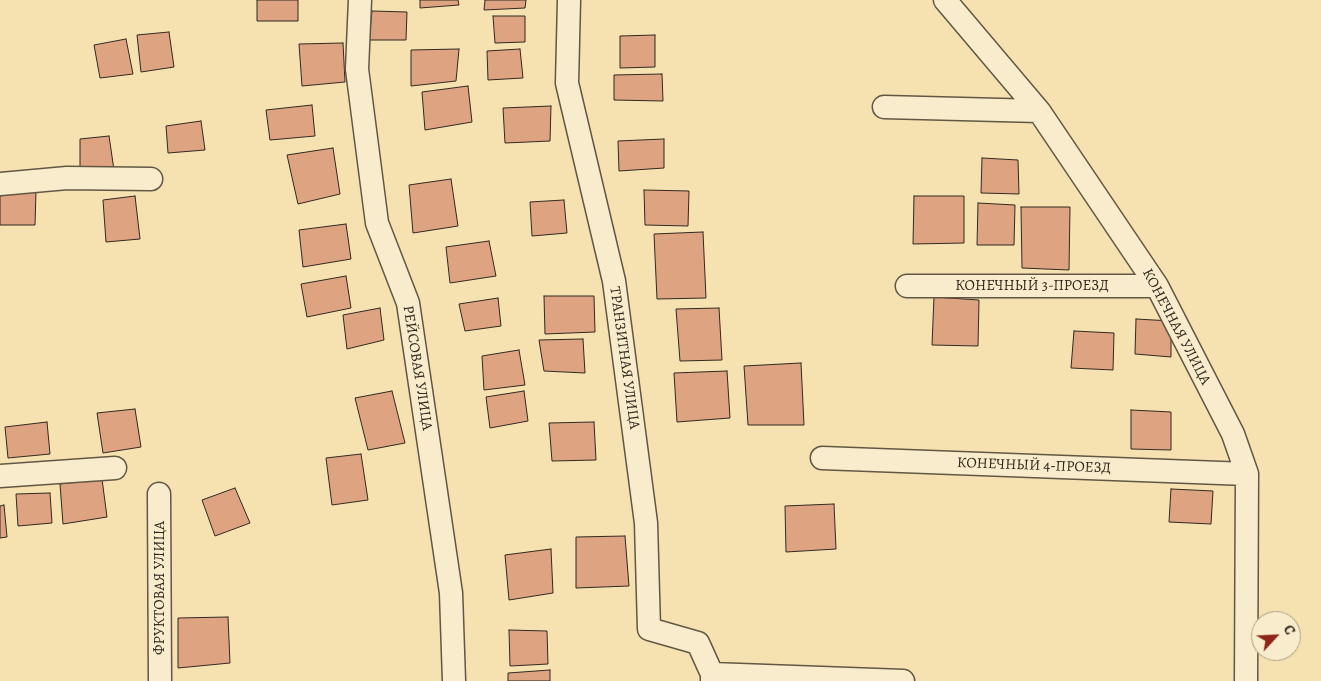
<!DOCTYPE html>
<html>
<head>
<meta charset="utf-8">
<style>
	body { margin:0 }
	#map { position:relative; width:1321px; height:681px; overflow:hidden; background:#f6e1b1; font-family:Alegreya,serif }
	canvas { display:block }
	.north { position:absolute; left:1251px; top:611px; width:50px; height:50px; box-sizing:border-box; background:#f9eccc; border:1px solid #a99e87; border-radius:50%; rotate:65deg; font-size:14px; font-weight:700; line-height:20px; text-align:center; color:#31291f }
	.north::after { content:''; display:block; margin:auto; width:18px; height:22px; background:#8f2418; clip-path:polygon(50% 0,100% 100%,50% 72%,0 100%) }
</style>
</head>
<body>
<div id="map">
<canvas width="1321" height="681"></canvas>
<div class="north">С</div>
</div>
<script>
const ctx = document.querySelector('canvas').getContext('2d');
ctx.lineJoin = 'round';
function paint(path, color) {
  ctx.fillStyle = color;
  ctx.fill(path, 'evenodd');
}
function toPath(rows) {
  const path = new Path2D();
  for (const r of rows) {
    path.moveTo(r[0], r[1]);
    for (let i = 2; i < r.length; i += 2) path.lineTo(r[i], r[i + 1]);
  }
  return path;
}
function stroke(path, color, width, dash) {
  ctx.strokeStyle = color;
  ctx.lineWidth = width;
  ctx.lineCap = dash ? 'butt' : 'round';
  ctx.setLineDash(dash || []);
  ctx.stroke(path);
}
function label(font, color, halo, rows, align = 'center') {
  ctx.font = font + ' Alegreya,serif';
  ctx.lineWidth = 4;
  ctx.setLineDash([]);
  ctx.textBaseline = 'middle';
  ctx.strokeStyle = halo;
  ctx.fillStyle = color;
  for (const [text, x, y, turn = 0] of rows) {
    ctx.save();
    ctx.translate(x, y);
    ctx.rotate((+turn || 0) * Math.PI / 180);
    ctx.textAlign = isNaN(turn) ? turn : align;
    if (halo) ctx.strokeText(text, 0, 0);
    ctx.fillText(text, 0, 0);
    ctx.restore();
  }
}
const building = toPath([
	[257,0,298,0,298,21,257,21,257,0],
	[420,0,458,0,459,5,420,8,420,0],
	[485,0,526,0,525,8,484,10,485,0],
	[372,11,407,12,406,40,369,40,372,11],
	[493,16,525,16,525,42,495,43,493,16],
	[169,32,174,67,141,72,137,35,169,32],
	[655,35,655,67,620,68,620,36,655,35],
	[126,39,133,74,100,78,94,45,126,39],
	[343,43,345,82,302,86,299,44,343,43],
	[459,49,456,81,411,86,411,50,459,49],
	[520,49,523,78,488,80,487,51,520,49],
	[662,74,663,101,614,100,614,75,662,74],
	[468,86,472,122,425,130,422,92,468,86],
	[312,105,315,136,270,140,266,110,312,105],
	[551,106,550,141,505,143,503,108,551,106],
	[201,121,205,150,168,153,166,126,201,121],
	[109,136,114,170,80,169,80,139,109,136],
	[664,139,664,168,619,171,618,141,664,139],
	[333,148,340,194,298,204,287,155,333,148],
	[982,158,1018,160,1019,194,981,193,982,158],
	[451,179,458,226,413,233,409,185,451,179],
	[644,190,689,191,688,226,645,225,644,190],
	[0,191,36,191,35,225,0,225,0,191],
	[135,196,140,239,106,242,103,200,135,196],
	[914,196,964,196,964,243,913,244,914,196],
	[564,200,567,233,532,236,530,202,564,200],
	[978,203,1015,205,1014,245,977,245,978,203],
	[1021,207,1070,207,1069,270,1022,268,1021,207],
	[346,224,351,259,303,267,299,230,346,224],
	[703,232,706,298,657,299,654,234,703,232],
	[489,241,496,276,450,283,446,247,489,241],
	[346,276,351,308,307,317,301,284,346,276],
	[544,296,594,296,595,332,545,334,544,296],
	[934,297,979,300,978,346,932,345,934,297],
	[498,298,501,326,465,331,459,304,498,298],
	[380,308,384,340,347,349,343,315,380,308],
	[719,308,722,360,680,361,676,309,719,308],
	[1136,319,1171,321,1171,357,1135,354,1136,319],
	[1074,331,1114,333,1113,370,1071,368,1074,331],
	[583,339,585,373,544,371,539,340,583,339],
	[519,350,525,385,484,390,482,356,519,350],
	[801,363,804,425,748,425,744,366,801,363],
	[727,371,730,418,677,422,674,373,727,371],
	[392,391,405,443,368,450,355,398,392,391],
	[524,391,528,421,490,428,486,397,524,391],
	[135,409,141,447,103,453,97,413,135,409],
	[1131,410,1171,412,1171,450,1131,449,1131,410],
	[47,422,50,454,8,458,5,427,47,422],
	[594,422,596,460,552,461,549,423,594,422],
	[361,454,368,500,332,505,326,458,361,454],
	[102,479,107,517,63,524,60,484,102,479],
	[235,488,250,523,215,536,202,500,235,488],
	[1171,489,1213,491,1211,524,1169,522,1171,489],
	[50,493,52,523,18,526,16,494,50,493],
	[834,504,836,549,786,552,785,506,834,504],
	[4,505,7,537,0,538,0,506,4,505],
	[625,536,629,586,576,588,576,537,625,536],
	[551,549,553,593,509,600,505,555,551,549],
	[228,617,230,663,178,668,178,618,228,617],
	[509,630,547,631,548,664,510,666,509,630],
	[550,670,550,681,508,681,508,673,550,670]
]);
const minor = toPath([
	[360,0,357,69,377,223,408,303,451,593,454,681],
	[569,0,567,83,614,281,646,523,649,629,698,643,712,674,712,681],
	[945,0,1039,111,1157,286,1233,434,1247,474,1246,681],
	[884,107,1039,111],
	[0,184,67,178,151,179],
	[907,286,1157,286],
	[822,458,1247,474],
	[0,476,115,468],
	[159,494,160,681],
	[712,674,903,681]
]);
const streetNames = [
	["КОНЕЧНЫЙ 3-ПРОЕЗД",1032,286],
	["КОНЕЧНАЯ УЛИЦА",1176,327,62],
	["ТРАНЗИТНАЯ УЛИЦА",624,358,82],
	["РЕЙСОВАЯ УЛИЦА",417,368,81],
	["КОНЕЧНЫЙ 4-ПРОЕЗД",1034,466,2],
	["ФРУКТОВАЯ УЛИЦА",160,588,-90]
];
paint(building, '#dea482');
stroke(building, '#31291f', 1);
stroke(minor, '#625744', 25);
stroke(minor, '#f9eccc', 22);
label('15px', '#31291f', '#f9eccc', streetNames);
</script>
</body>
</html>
